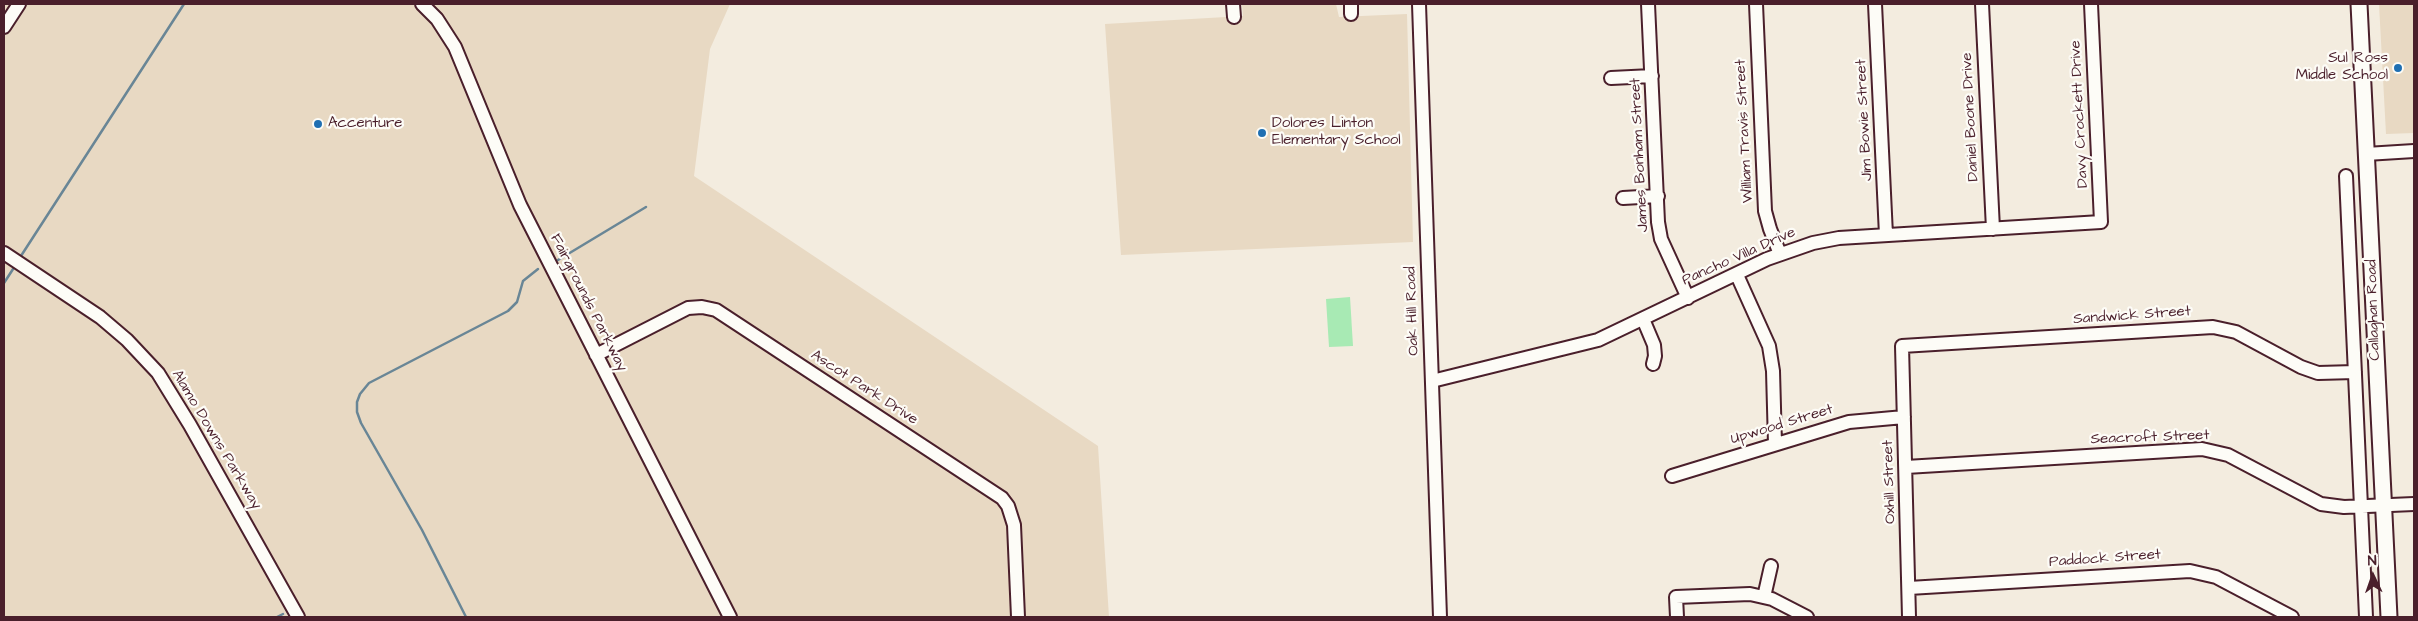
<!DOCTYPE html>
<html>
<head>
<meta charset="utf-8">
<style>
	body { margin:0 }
	#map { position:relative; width:2418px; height:621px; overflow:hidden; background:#f3ecdf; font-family:"Architects Daughter",sans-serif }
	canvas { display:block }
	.frame { position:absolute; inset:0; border:5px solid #4a1f2b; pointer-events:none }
	.north { position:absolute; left:2348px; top:551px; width:50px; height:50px; -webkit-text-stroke:4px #fdfcf7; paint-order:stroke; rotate:357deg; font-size:14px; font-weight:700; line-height:20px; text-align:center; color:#4a1f2b }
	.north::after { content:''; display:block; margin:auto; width:18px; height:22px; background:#4a1f2b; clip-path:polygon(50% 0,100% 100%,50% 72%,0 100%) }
</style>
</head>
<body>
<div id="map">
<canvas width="2418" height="621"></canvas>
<div class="frame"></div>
<div class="north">N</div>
</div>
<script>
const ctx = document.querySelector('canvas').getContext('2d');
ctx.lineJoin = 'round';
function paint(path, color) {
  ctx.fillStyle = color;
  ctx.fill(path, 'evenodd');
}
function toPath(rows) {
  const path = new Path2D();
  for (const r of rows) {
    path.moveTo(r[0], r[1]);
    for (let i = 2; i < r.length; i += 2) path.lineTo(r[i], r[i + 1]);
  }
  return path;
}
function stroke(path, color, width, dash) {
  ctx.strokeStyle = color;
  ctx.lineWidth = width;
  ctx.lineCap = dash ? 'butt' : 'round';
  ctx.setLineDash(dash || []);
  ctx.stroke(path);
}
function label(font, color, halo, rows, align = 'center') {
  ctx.font = font + ' "Architects Daughter",sans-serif';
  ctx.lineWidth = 4.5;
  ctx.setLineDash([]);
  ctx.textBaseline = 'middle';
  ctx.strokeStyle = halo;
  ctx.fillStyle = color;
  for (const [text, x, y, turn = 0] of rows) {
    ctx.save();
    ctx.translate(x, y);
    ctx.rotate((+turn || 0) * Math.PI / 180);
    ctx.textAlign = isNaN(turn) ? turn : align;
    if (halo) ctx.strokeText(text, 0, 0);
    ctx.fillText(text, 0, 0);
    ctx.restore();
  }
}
const built = toPath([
	[4,4,730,4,710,49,694,176,1098,446,1109,617,4,617],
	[1242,4,1336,4,1339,17,1407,14,1413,242,1121,255,1105,24,1243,16],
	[2379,4,2414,4,2414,133,2386,134]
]);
const green = toPath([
	[1350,297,1353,346,1329,347,1326,299]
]);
const stream = toPath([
	[19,259,184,4],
	[558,260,646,207],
	[4,283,15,266],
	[277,617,283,614],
	[466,617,422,530,361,423,357,412,357,402,360,394,369,383,508,311,517,302,523,281,538,269]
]);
const minor = toPath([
	[422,4,437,19,455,47,520,205,730,617],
	[1233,4,1234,17],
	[1351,4,1351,14],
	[1419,4,1440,617],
	[1648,4,1658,222,1661,239,1688,298],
	[1756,4,1765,211,1770,229,1780,254],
	[1875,4,1886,235],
	[1982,4,1993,229],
	[4,27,19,4],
	[1611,78,1652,76],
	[2366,154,2414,151],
	[2346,176,2366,617],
	[1623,198,1658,196],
	[4,253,100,317,127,340,158,373,190,425,298,617],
	[1737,275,1769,346,1773,371,1775,444],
	[1643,319,1654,345,1655,356,1653,364],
	[596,355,688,308,702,307,716,310,1002,498,1008,506,1014,525,1018,617],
	[1432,381,1598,340,1767,259,1813,243,1839,238,2101,222,2091,4],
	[1906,467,2202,449,2228,455,2321,504,2344,507,2414,504],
	[1672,476,1849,422,1904,417],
	[1909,588,2190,571,2216,577,2292,617],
	[1764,597,1771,566],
	[1677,617,1676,597,1750,594,1772,599,1807,617],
	[1909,617,1902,346,2213,327,2236,332,2301,367,2318,373,2355,372]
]);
const major = toPath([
	[2359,4,2389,617]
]);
const markers = [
	[2398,68,5,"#1f6fb2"],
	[318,124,5,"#1f6fb2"],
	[1262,133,5,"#1f6fb2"]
];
const poiNames = [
	["Sul Ross",2388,59,"right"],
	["Middle School",2388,76,"right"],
	["Accenture",328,124],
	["Dolores Linton",1272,124],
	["Elementary School",1272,141]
];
const streetNames = [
	["Davy Crockett Drive",2080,114,-93],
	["Daniel Boone Drive",1971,117,-93],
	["Jim Bowie Street",1865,120,-93],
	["William Travis Street",1745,131,-93],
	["James Bonham Street",1640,155,-93],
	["Pancho Villa Drive",1739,257,-24],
	["Fairgrounds Parkway",588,303,63],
	["Callaghan Road",2374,310,-92],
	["Oak Hill Road",1413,311,-92],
	["Sandwick Street",2132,316,-4],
	["Ascot Park Drive",864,388,33],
	["Upwood Street",1782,425,-17],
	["Seacroft Street",2150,438,-2],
	["Alamo Downs Parkway",216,440,59],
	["Oxhill Street",1890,482,-92],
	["Paddock Street",2105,559,-4]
];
paint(built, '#e8d9c3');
paint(green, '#a8eab4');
stroke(stream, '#698696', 2.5);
stroke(minor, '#4a1f2b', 16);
stroke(major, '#4a1f2b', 19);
stroke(minor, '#fdfcf7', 12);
stroke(major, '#fdfcf7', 15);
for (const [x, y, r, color] of markers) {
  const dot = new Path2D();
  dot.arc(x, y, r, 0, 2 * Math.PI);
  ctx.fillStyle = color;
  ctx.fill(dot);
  stroke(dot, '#fdfcf7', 2);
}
label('15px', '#4a1f2b', '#fdfcf7', poiNames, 'left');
label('15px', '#4a1f2b', '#fdfcf7', streetNames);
</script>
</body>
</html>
